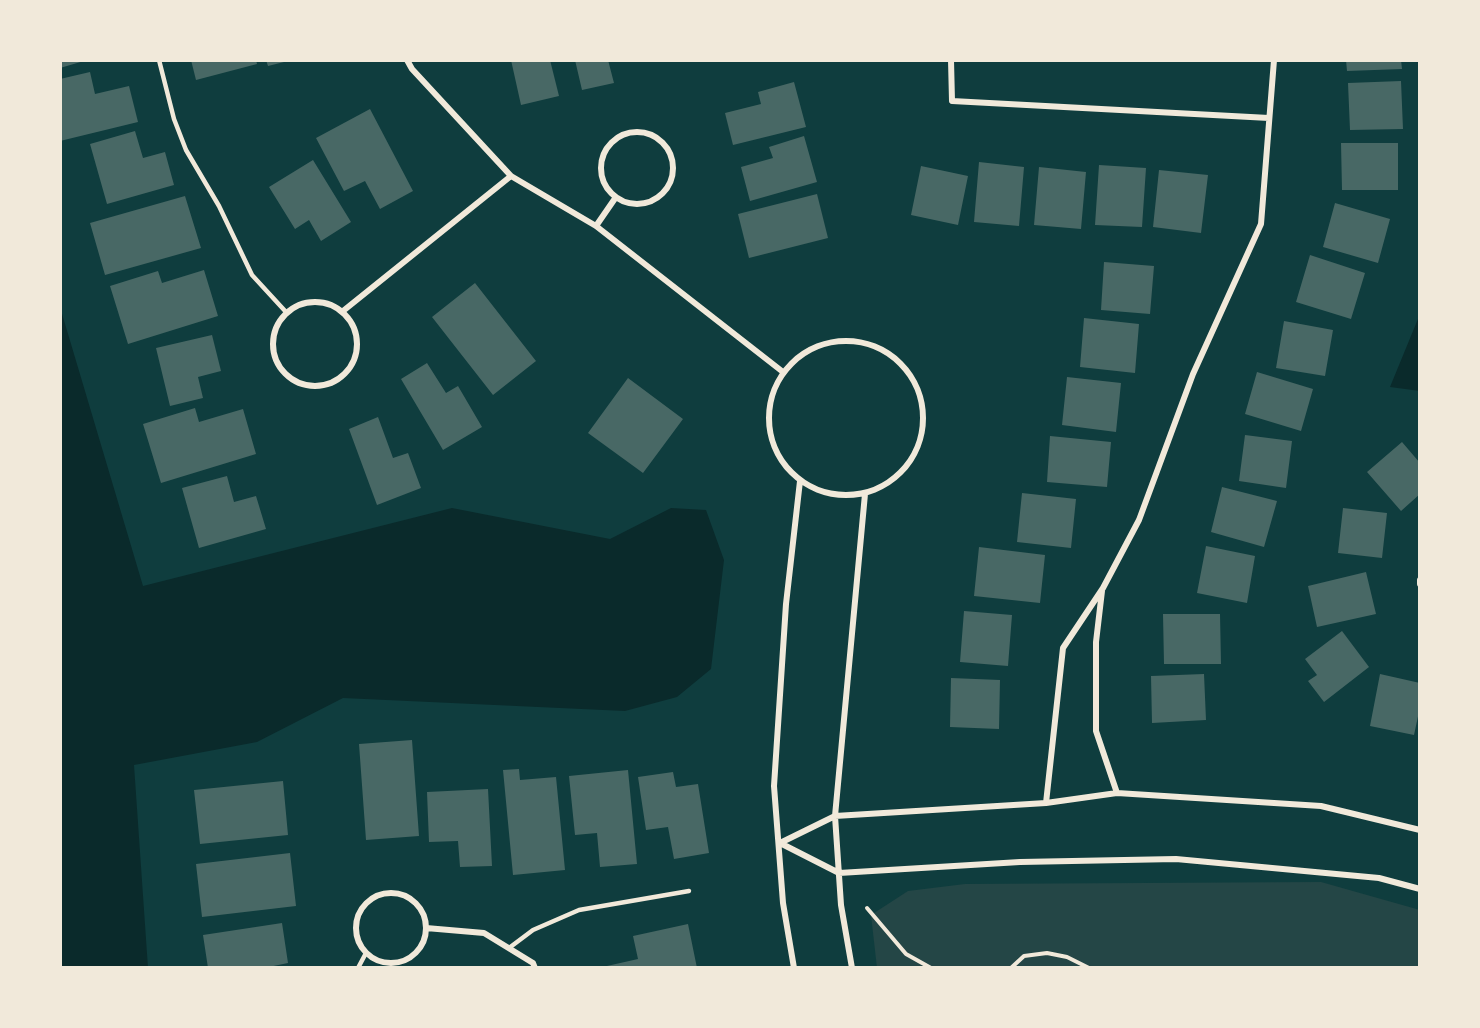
<!DOCTYPE html>
<html>
<head>
<meta charset="utf-8">
<style>
	body { margin:0 }
	#map { position:relative; width:1480px; height:1028px; overflow:hidden; background:#0f3d3e; font-family:"Golos Text",sans-serif }
	canvas { display:block }
	.frame { position:absolute; inset:0; border:62px solid #f1e9da; pointer-events:none }
</style>
</head>
<body>
<div id="map">
<canvas width="1480" height="1028"></canvas>
<div class="frame"></div>
</div>
<script>
const ctx = document.querySelector('canvas').getContext('2d');
ctx.lineJoin = 'round';
function paint(path, color) {
  ctx.fillStyle = color;
  ctx.fill(path, 'evenodd');
}
function toPath(rows) {
  const path = new Path2D();
  for (const r of rows) {
    if (r.length === 3) {
      path.moveTo(r[0] + r[2], r[1]);
      path.arc(r[0], r[1], r[2], 0, 2 * Math.PI);
      continue;
    }
    path.moveTo(r[0], r[1]);
    for (let i = 2; i < r.length; i += 2) path.lineTo(r[i], r[i + 1]);
  }
  return path;
}
function stroke(path, color, width, dash) {
  ctx.strokeStyle = color;
  ctx.lineWidth = width;
  ctx.lineCap = dash ? 'butt' : 'round';
  ctx.setLineDash(dash || []);
  ctx.stroke(path);
}
const green = toPath([
	[1321,882,1420,910,1420,968,877,968,871,915,908,891,965,884]
]);
const water = toPath([
	[60,307,143,586,452,508,610,539,671,508,706,510,724,560,711,669,677,697,625,711,343,698,257,742,134,765,148,968,60,968],
	[1420,314,1420,391,1390,387]
]);
const building = toPath([
	[60,60,84,60,84,61,60,68],
	[191,60,256,60,257,64,196,80],
	[266,60,288,60,288,61,268,66],
	[511,60,550,60,559,96,521,105],
	[575,60,608,60,614,83,582,90],
	[1346,60,1401,60,1402,69,1347,71],
	[90,72,95,94,129,86,138,122,60,141,60,79],
	[1401,81,1403,129,1350,130,1348,83],
	[794,82,806,127,733,145,725,113,761,104,758,92],
	[370,109,413,191,380,209,365,181,344,191,316,138],
	[135,131,143,158,165,152,174,185,107,204,90,144],
	[804,136,817,182,750,201,741,167,773,158,769,147],
	[1341,143,1398,143,1398,190,1342,190],
	[313,160,351,222,321,241,309,220,295,229,269,187],
	[979,162,1024,167,1019,226,974,222],
	[1099,165,1146,168,1142,227,1095,225],
	[921,166,968,176,958,225,911,215],
	[1039,167,1086,172,1081,229,1034,225],
	[1159,170,1208,175,1201,233,1153,227],
	[817,194,828,238,749,258,738,214],
	[185,196,201,248,105,275,90,223],
	[1335,203,1390,219,1378,263,1323,247],
	[1310,255,1365,273,1351,319,1296,302],
	[1104,262,1154,266,1150,314,1101,310],
	[204,270,218,316,128,344,110,286,158,271,162,283],
	[475,283,536,361,493,395,432,317],
	[1084,318,1139,324,1135,373,1080,367],
	[1284,321,1333,330,1325,376,1276,368],
	[212,335,221,371,198,377,203,398,170,406,156,348],
	[427,363,446,393,458,386,482,427,443,450,401,379],
	[1257,372,1313,389,1301,431,1245,414],
	[1067,377,1121,383,1116,432,1062,425],
	[628,378,683,419,643,473,588,433],
	[195,408,199,422,243,409,256,454,161,483,143,424],
	[378,417,393,458,408,453,421,488,377,505,349,429],
	[1245,435,1292,441,1286,488,1239,481],
	[1050,436,1111,442,1107,487,1047,482],
	[1402,442,1420,463,1420,494,1401,511,1367,472],
	[227,476,234,502,256,496,266,529,199,548,182,488],
	[1222,487,1277,501,1264,547,1211,532],
	[1022,493,1076,499,1071,548,1017,542],
	[1343,508,1387,513,1382,558,1338,553],
	[1206,546,1255,556,1247,603,1197,593],
	[979,547,1045,555,1040,603,974,596],
	[1366,572,1376,614,1317,627,1308,586],
	[964,611,1012,615,1008,666,960,662],
	[1163,614,1220,614,1221,664,1164,664],
	[1342,631,1369,667,1324,702,1308,681,1317,675,1305,659],
	[1204,674,1206,720,1152,723,1151,676],
	[1380,674,1420,683,1420,707,1414,735,1370,726],
	[951,678,1000,680,999,729,950,727],
	[412,740,419,836,366,840,359,744],
	[519,769,520,780,556,777,565,870,513,875,503,770],
	[628,770,637,864,600,867,597,833,575,835,569,776],
	[673,772,676,787,698,784,709,853,674,859,668,827,646,830,638,777],
	[283,781,288,835,200,844,194,790],
	[488,789,492,866,460,867,458,841,429,842,427,792],
	[290,853,296,906,202,917,196,864],
	[282,923,288,963,264,968,208,968,203,935],
	[688,924,697,968,598,968,638,959,633,936]
]);
const path = toPath([
	[867,908,906,954,931,968],
	[1011,968,1024,956,1047,953,1067,957,1089,968]
]);
const service = toPath([
	[159,60,174,119,186,150,219,206,252,275,286,312],
	[509,948,533,930,579,910,689,891],
	[358,968,366,953]
]);
const minor = toPath([
	[407,60,412,69,511,176,596,226,783,372],
	[951,60,952,101,1269,118],
	[637,168,36],
	[596,226,616,197],
	[315,344,42],
	[343,311,511,176],
	[846,418,77],
	[1420,580,1420,584],
	[1102,591,1096,642,1096,731,1117,793],
	[1046,803,1063,648,1103,588,1139,520,1193,374,1261,224,1274,60],
	[780,843,835,816,1046,803,1117,793,1321,806,1420,830],
	[780,843,839,873,1020,862,1176,859,1379,878,1420,889],
	[391,928,35],
	[426,928,484,933,533,963,535,968],
	[794,968,783,903,774,786,786,604,800,481],
	[852,968,841,905,835,816,865,494]
]);
paint(green, '#244646');
paint(water, '#0a2a2b');
paint(building, '#486865');
stroke(path, '#f1e9da', 4);
stroke(service, '#f1e9da', 4.5);
stroke(minor, '#f1e9da', 6);
</script>
</body>
</html>
